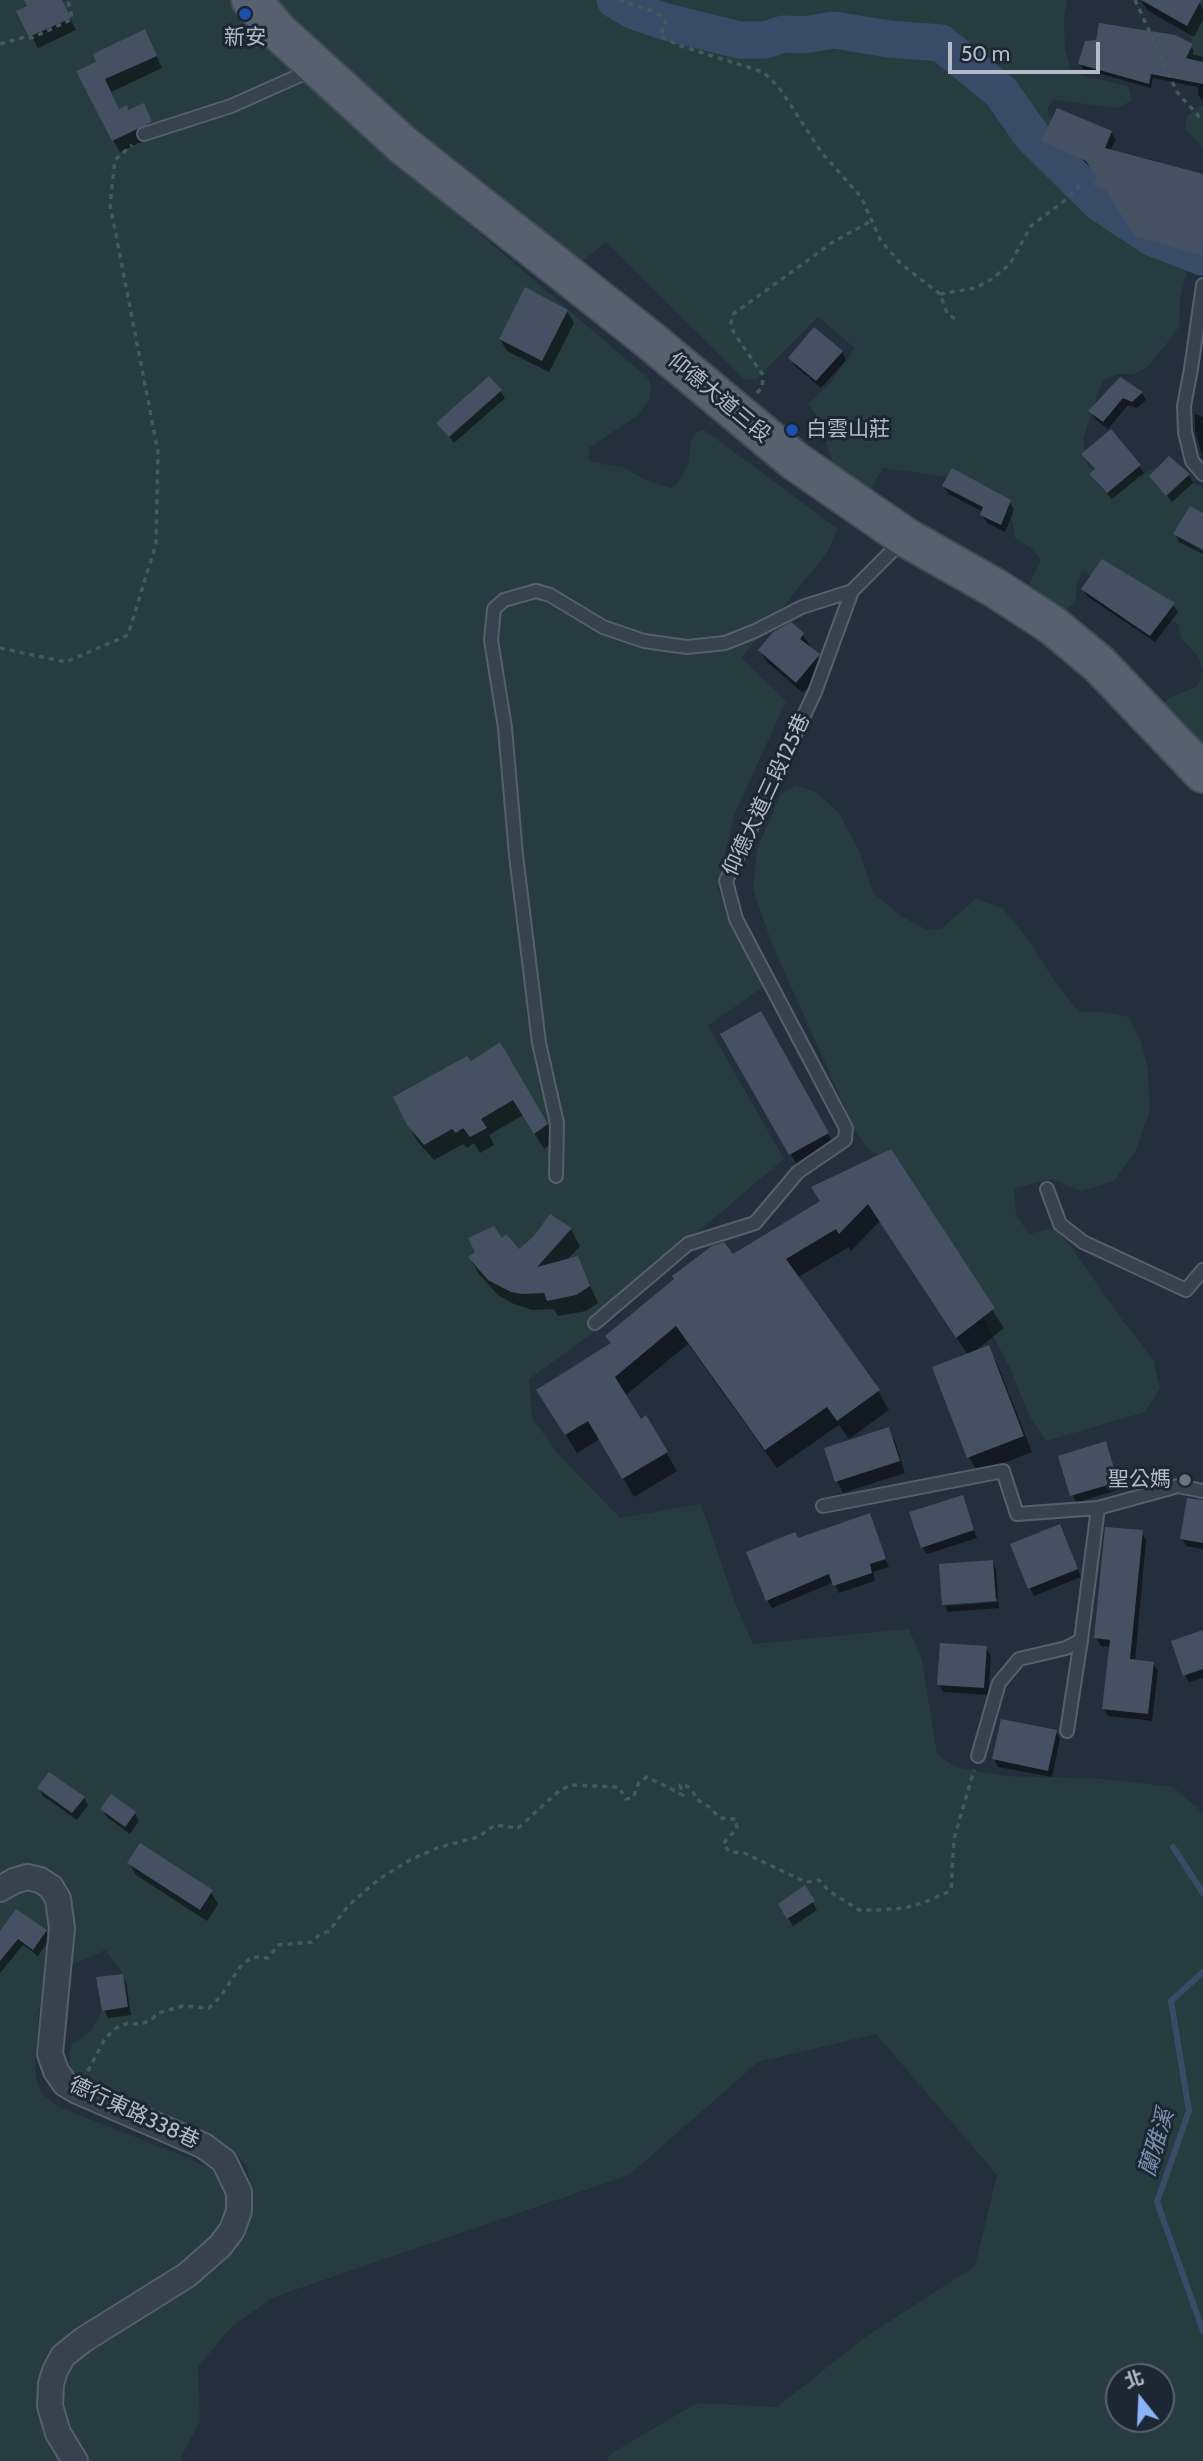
<!DOCTYPE html>
<html>
<head>
<meta charset="utf-8">
<style>
	body { margin:0 }
	#map { position:relative; width:1203px; height:2461px; overflow:hidden; background:#242f3e; font-family:Cabin,"Noto Sans TC",sans-serif }
	canvas { display:block }
	.north { position:absolute; left:1105px; top:2363px; width:70px; height:70px; box-sizing:border-box; background:#1d2633; border:2px solid #59626f; border-radius:50%; rotate:342deg; font-size:19px; font-weight:700; line-height:28px; text-align:center; color:#b4bcc9 }
	.north::after { content:''; display:block; margin:auto; width:24px; height:32px; background:#8ab4f8; clip-path:polygon(50% 0,100% 100%,50% 72%,0 100%) }
	.scale { position:absolute; left:948px; top:42px; width:152px; height:32px; box-sizing:border-box; border:4px solid #b4bcc9; border-top:0; padding-left:9px; font-size:21px; line-height:24px; white-space:nowrap; color:#b4bcc9; -webkit-text-stroke:5px #1d2633; paint-order:stroke }
</style>
</head>
<body>
<div id="map">
<canvas width="1203" height="2461"></canvas>
<div class="north">北</div>
<div class="scale">50 m</div>
</div>
<script>
const ctx = document.querySelector('canvas').getContext('2d');
ctx.lineJoin = 'round';
function paint(path, color) {
  ctx.fillStyle = color;
  ctx.fill(path, 'evenodd');
}
function toPath(rows) {
  const path = new Path2D();
  for (const r of rows) {
    path.moveTo(r[0], r[1]);
    for (let i = 2; i < r.length; i += 2) path.lineTo(r[i], r[i + 1]);
  }
  return path;
}
function stroke(path, color, width, dash) {
  ctx.strokeStyle = color;
  ctx.lineWidth = width;
  ctx.lineCap = dash ? 'butt' : 'round';
  ctx.setLineDash(dash || []);
  ctx.stroke(path);
}
function label(font, color, halo, rows, align = 'center') {
  ctx.font = font + ' Cabin,"Noto Sans TC",sans-serif';
  ctx.lineWidth = 6;
  ctx.setLineDash([]);
  ctx.textBaseline = 'middle';
  ctx.strokeStyle = halo;
  ctx.fillStyle = color;
  for (const [text, x, y, turn = 0] of rows) {
    ctx.save();
    ctx.translate(x, y);
    ctx.rotate((+turn || 0) * Math.PI / 180);
    ctx.textAlign = isNaN(turn) ? turn : align;
    if (halo) ctx.strokeText(text, 0, 0);
    ctx.fillText(text, 0, 0);
    ctx.restore();
  }
}
const green = toPath([
	[0,0,232,0,317,94,649,379,651,388,649,401,638,415,590,447,588,459,592,462,625,468,645,480,671,488,676,485,688,466,691,441,697,432,704,430,838,529,827,553,741,658,786,701,735,813,717,887,764,986,708,1026,784,1159,688,1240,590,1335,529,1379,532,1418,559,1455,620,1518,701,1504,735,1603,753,1644,909,1629,922,1660,937,1754,955,1767,1005,1776,1103,1779,1173,1787,1203,1813,1203,2461,606,2461,612,2453,697,2403,777,2407,867,2336,975,2266,997,2175,876,2034,758,2062,629,2175,274,2297,232,2326,198,2367,200,2421,179,2461,0,2461],
	[105,1950,123,1974,128,2007,102,2011,91,2031,73,2043,69,2053,72,2081,140,2106,230,2147,247,2166,253,2196,251,2215,219,2173,188,2158,59,2107,41,2093,36,2078,35,2061,38,2019,44,1978],
	[1119,2377,1161,2377,1161,2419,1119,2419],
	[276,0,1067,0,1064,17,1065,49,1070,69,1084,76,1128,86,1132,100,1118,108,1053,100,1047,109,1061,139,1109,180,1168,237,1188,267,1180,300,1179,327,1149,366,1134,374,1117,374,1102,381,1083,439,1088,468,1140,476,1159,466,1203,488,1203,670,1197,655,1181,638,1178,624,1082,571,1077,584,1076,601,1058,617,1025,592,1041,560,1032,549,1015,538,1012,519,943,476,883,468,871,488,852,486,834,465,827,446,827,433,822,422,808,404,831,382,855,348,818,317,755,380,744,379,606,242,578,265,504,208,356,77],
	[1199,0,1203,0,1203,62,1188,58,1187,56,1193,44,1187,26,1200,1],
	[1200,106,1203,106,1203,147,1185,130,1187,116],
	[1203,671,1203,760,1160,709,1169,698,1198,686],
	[796,786,816,792,839,813,859,851,873,893,901,916,927,930,941,929,976,899,1002,908,1024,934,1060,989,1079,1012,1103,1012,1128,1017,1141,1041,1148,1070,1150,1110,1135,1152,1114,1181,1081,1191,1053,1179,1014,1188,1016,1215,1029,1234,1054,1228,1069,1244,1120,1317,1153,1359,1160,1388,1145,1412,1046,1441,1029,1415,1009,1366,983,1317,995,1308,890,1149,878,1155,867,1148,855,1130,772,944,753,889,757,849,781,794]
]);
const shadow = toPath([
	[26,0,61,0,76,30,38,48,18,12,30,7],
	[1141,0,1194,0,1199,2,1203,9,1203,20,1194,37,1147,10],
	[145,32,162,68,111,92,119,110,150,117,157,134,120,152,113,140,98,62],
	[1191,46,1194,51,1192,54,1203,57,1203,101,1198,95,1198,87,1153,78,1151,88,1083,69,1080,64],
	[1111,132,1116,140,1110,151,1203,176,1203,262,1141,243,1111,196,1099,193,1095,185,1099,178,1092,168,1048,148,1043,141],
	[567,311,574,323,549,372,507,351,500,339],
	[842,352,846,360,821,388,795,366,790,358],
	[1121,379,1142,393,1146,400,1137,408,1128,405,1108,429,1095,419,1091,412],
	[500,391,505,398,454,443,439,423],
	[1195,414,1203,417,1203,459,1195,431],
	[1111,432,1144,473,1112,499,1096,482,1091,475,1096,471,1083,454],
	[1169,458,1189,475,1193,483,1172,502,1151,476],
	[944,486,1010,502,1014,510,1005,532,987,523,982,515,983,512,949,494],
	[1203,515,1203,554,1179,542,1175,534],
	[1083,589,1173,605,1178,612,1155,642,1088,597],
	[802,634,825,667,803,693,767,662,760,650],
	[760,1013,837,1150,800,1170,723,1034],
	[470,1063,546,1121,556,1140,544,1149,523,1115,489,1135,494,1145,480,1153,474,1143,467,1148,463,1144,434,1160,418,1142,408,1125],
	[890,1152,1004,1328,974,1352,988,1347,997,1363,1032,1452,978,1473,969,1457,968,1355,880,1221,851,1251,849,1247,797,1278,878,1391,889,1410,849,1439,839,1425,777,1468,688,1344,625,1396,640,1421,646,1418,677,1471,634,1497,600,1439,577,1453,550,1410,612,1345,732,1257,822,1202],
	[550,1217,571,1230,580,1246,566,1261,577,1258,598,1303,586,1311,558,1316,554,1309,532,1310,514,1304,499,1296,479,1274,470,1258,502,1241,519,1251,535,1237],
	[888,1429,895,1441,905,1473,843,1493,837,1481],
	[1105,1443,1121,1489,1076,1503,1060,1457],
	[962,1497,977,1538,927,1554,922,1547],
	[1203,1502,1203,1549,1186,1546,1182,1538],
	[869,1515,889,1567,873,1572,875,1581,839,1593,834,1582,772,1608,767,1600,798,1540],
	[1141,1532,1146,1540,1135,1661,1153,1663,1158,1671,1152,1721,1108,1716,1104,1709,1111,1647,1101,1646,1096,1638],
	[1064,1534,1081,1577,1034,1596,1030,1588],
	[992,1562,996,1569,998,1599,945,1603,945,1606,941,1565],
	[999,1602,999,1608,948,1612,945,1606],
	[1203,1632,1203,1678,1189,1682,1185,1675],
	[986,1648,991,1656,988,1695,943,1692,939,1684],
	[1056,1732,1060,1739,1052,1777,998,1767,994,1759],
	[39,1788,84,1798,88,1805,77,1820,43,1796],
	[102,1809,135,1813,139,1821,130,1834,107,1817],
	[129,1863,211,1892,218,1904,207,1921,136,1875],
	[804,1887,817,1910,793,1926,780,1905],
	[46,1931,50,1938,38,1956,23,1945,0,1973,0,1935],
	[122,1975,126,1983,131,2015,108,2018,104,2010]
]);
const stream = toPath([
	[1173,1847,1203,1893],
	[1203,1972,1171,2001,1189,2111,1157,2202,1203,2331]
]);
const river = toPath([
	[615,0,634,11,666,22,739,40,765,40,783,34,803,35,834,30,889,39,941,43,1001,92,1032,136,1100,203,1153,238,1202,257]
]);
const building = toPath([
	[24,0,62,0,71,18,29,37,16,11,27,6],
	[1141,0,1201,0,1187,26],
	[1099,23,1175,35,1193,44,1186,58,1203,62,1203,84,1151,74,1149,84,1078,64,1085,41,1096,40],
	[145,29,157,56,105,79,119,109,127,105,128,110,144,103,152,122,112,141,76,71,96,62,93,54],
	[1057,108,1112,131,1105,148,1203,174,1203,243,1200,255,1135,236,1105,189,1093,185,1097,178,1086,161,1041,141],
	[525,287,568,310,542,361,499,339],
	[814,327,843,351,816,381,788,358],
	[489,376,502,390,449,437,436,423],
	[1120,377,1143,392,1132,402,1123,398,1103,422,1088,411],
	[1111,429,1141,465,1107,493,1089,474,1095,469,1081,454],
	[1169,456,1190,474,1166,496,1149,476],
	[952,468,1011,500,1001,525,980,515,983,507,942,486],
	[1190,506,1203,513,1203,550,1173,534],
	[1102,559,1175,603,1150,636,1081,589],
	[791,622,804,633,800,639,820,654,796,683,758,650,773,632],
	[761,1011,829,1133,789,1155,720,1034],
	[500,1042,548,1124,534,1134,513,1100,481,1119,487,1128,470,1137,463,1128,456,1133,452,1129,424,1145,407,1125,393,1097,467,1056,471,1061],
	[891,1149,995,1308,956,1338,868,1204,839,1234,836,1229,786,1259,880,1390,837,1421,827,1407,765,1450,676,1326,615,1377,641,1419,646,1415,668,1452,622,1479,588,1421,565,1435,536,1390,611,1343,605,1336,674,1279,672,1276,712,1246,724,1242,733,1254,820,1201,811,1187],
	[550,1214,572,1228,537,1267,578,1256,590,1286,576,1295,547,1301,544,1293,521,1294,511,1292,488,1280,468,1257,475,1252,468,1238,494,1226,502,1238,506,1234,519,1249,534,1236],
	[989,1345,1024,1436,967,1458,932,1367],
	[889,1427,900,1461,835,1482,824,1448],
	[1106,1441,1118,1482,1070,1496,1058,1456],
	[963,1495,974,1530,921,1548,909,1512],
	[1187,1498,1203,1500,1203,1543,1180,1539],
	[870,1513,886,1559,870,1564,872,1573,833,1586,829,1574,766,1601,746,1552,795,1532,798,1538],
	[1060,1524,1078,1569,1028,1589,1010,1544],
	[1105,1527,1143,1530,1130,1659,1154,1662,1148,1714,1102,1709,1110,1640,1094,1638],
	[993,1560,996,1601,942,1605,939,1564],
	[1203,1630,1203,1669,1183,1676,1171,1641],
	[940,1643,987,1646,984,1688,937,1685],
	[1001,1719,1057,1730,1048,1771,992,1759],
	[49,1772,85,1797,72,1813,37,1788],
	[111,1794,136,1812,125,1827,100,1809],
	[140,1843,213,1890,200,1910,127,1863],
	[805,1885,815,1901,787,1919,778,1904],
	[16,1909,47,1930,33,1950,18,1939,0,1961,0,1931],
	[123,1974,128,2007,102,2011,96,1977]
]);
const path = toPath([
	[619,0,655,12,663,18,666,22,660,36,678,45,763,72,778,86,822,153,861,197,881,241,901,264,940,294,947,313,955,319],
	[1135,0,1177,92,1203,121],
	[0,44,25,37,32,38,72,19,68,0],
	[940,294,975,288,992,279,1010,264,1031,226,1068,198,1082,183],
	[757,393,762,387,763,375,734,333,731,325,732,315,833,242,873,220],
	[0,648,66,662,128,635,156,544,158,452,110,204,115,160,132,145],
	[88,2071,104,2040,114,2029,128,2023,141,2024,151,2020,158,2013,183,2006,209,2008,221,1996,240,1967,252,1957,268,1958,278,1945,312,1942,319,1935,329,1931,349,1905,379,1879,410,1860,437,1848,478,1837,495,1825,518,1828,559,1791,571,1785,619,1787,626,1799,633,1798,639,1782,647,1777,683,1795,680,1785,687,1786,693,1791,696,1799,711,1808,719,1818,736,1819,737,1828,723,1844,730,1852,744,1853,806,1882,819,1880,829,1891,859,1910,877,1910,905,1908,925,1902,946,1893,951,1889,954,1839,974,1770]
]);
const service = toPath([
	[144,134,231,106,314,69],
	[1203,285,1191,369,1184,406,1185,432,1192,461,1203,474],
	[556,1176,557,1123,539,1043,516,855,505,728,491,640,494,609,504,600,536,591,550,595,603,627,644,641,687,647,725,643,755,631,802,607,852,591],
	[1047,1189,1060,1224,1083,1242,1186,1290,1203,1270],
	[595,1323,688,1244,755,1223,798,1172,845,1140,846,1128,736,919,726,881,815,692,852,591,903,540],
	[823,1506,1003,1471,1017,1514,1098,1508,1178,1486,1203,1491],
	[1067,1731,1081,1640],
	[978,1756,999,1683,1019,1659,1066,1648,1081,1640,1098,1508]
]);
const minor = toPath([
	[0,1889,14,1881,27,1877,40,1880,51,1887,58,1899,62,1928,50,2054,56,2071,65,2084,77,2091,204,2146,224,2161,239,2192,239,2211,232,2230,220,2246,187,2275,83,2340,63,2356,55,2371,51,2384,50,2406,58,2433,75,2461]
]);
const primary = toPath([
	[251,0,279,32,403,145,651,341,795,461,905,537,995,588,1052,625,1099,664,1203,773]
]);
const markers = [
	[245,14,7,"#1a4fb4"],
	[792,430,7,"#1a4fb4"],
	[1185,1480,7,"#6b7280"]
];
const poiNames = [
	["新安",245,38],
	["白雲山莊",806,430,"left"],
	["聖公媽",1171,1480,"right"]
];
const streetNames = [
	["仰德大道三段",719,398,40],
	["仰德大道三段125巷",767,795,-65],
	["德行東路338巷",134,2113,25]
];
const waterNames = [
	["蘭雅溪",1157,2143,-73]
];
paint(green, '#263c3f');
paint(shadow, '#0007');
stroke(stream, '#394c67', 6);
stroke(river, '#394c67', 37);
paint(building, '#455162');
stroke(service, '#565f6c', 16);
stroke(minor, '#565f6c', 28);
stroke(primary, '#414a57', 42);
stroke(path, '#44595c', 3.5, [5, 5]);
stroke(service, '#38414e', 12);
stroke(minor, '#38414e', 24);
stroke(primary, '#56606e', 38);
for (const [x, y, r, color] of markers) {
  const dot = new Path2D();
  dot.arc(x, y, r, 0, 2 * Math.PI);
  ctx.fillStyle = color;
  ctx.fill(dot);
  stroke(dot, '#1d2633', 2.5);
}
label('21px', '#b4bcc9', '#1d2633', poiNames);
label('21px', '#b4bcc9', '#1d2633', streetNames);
label('italic 23px', '#7c92b1', '#1d2633', waterNames);
</script>
</body>
</html>
